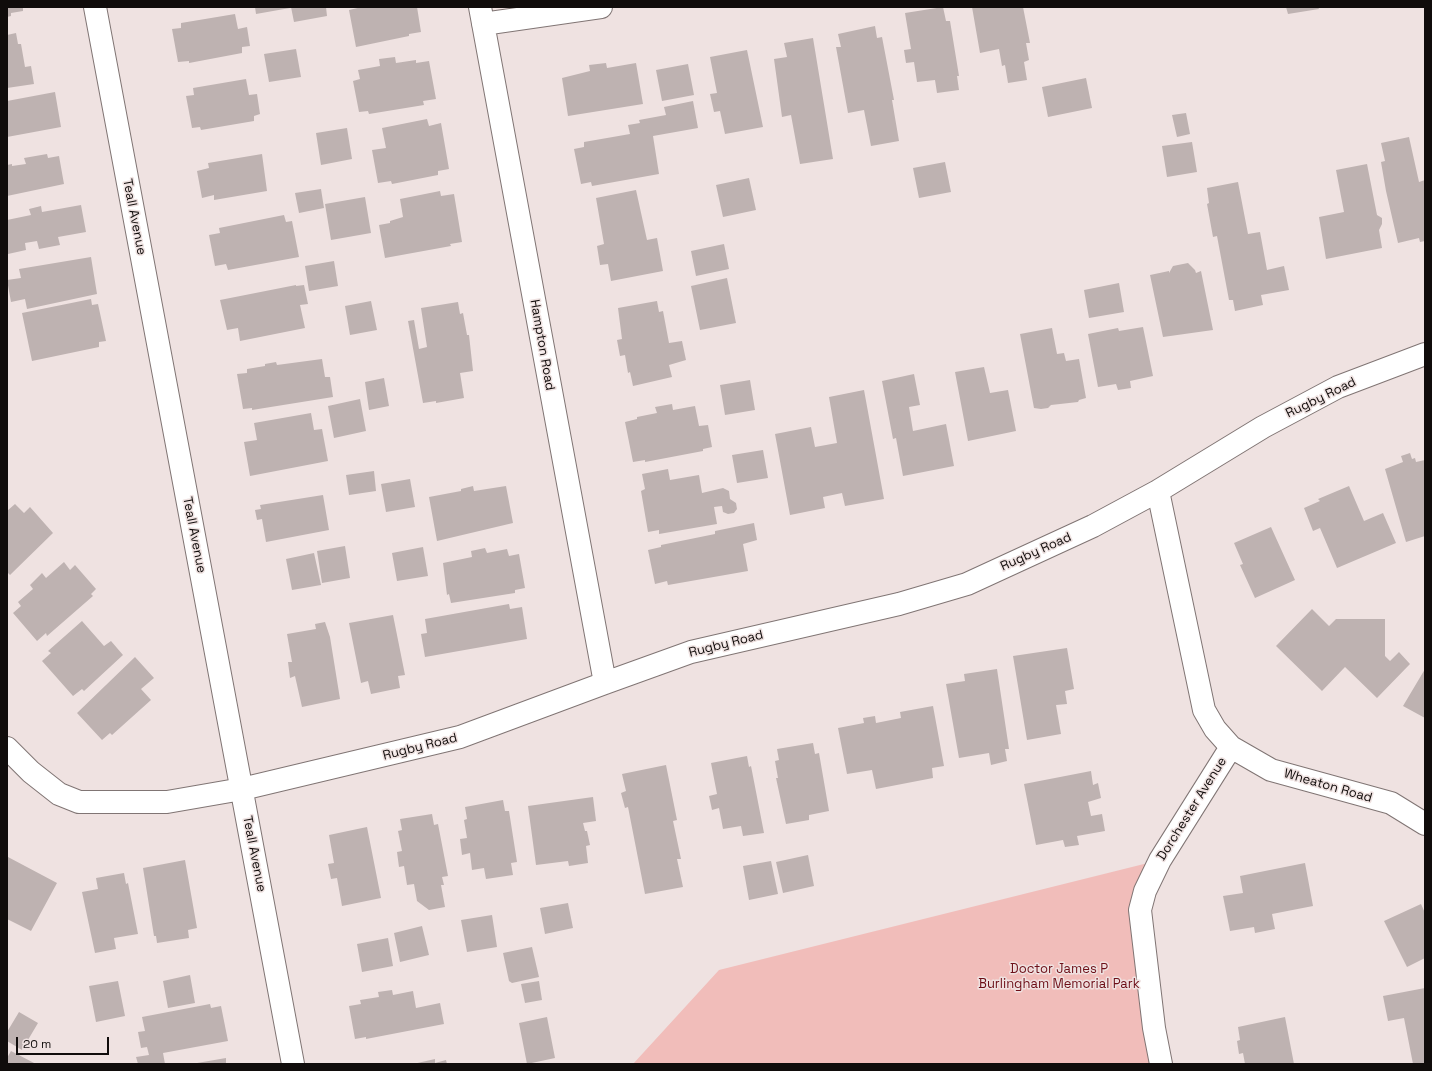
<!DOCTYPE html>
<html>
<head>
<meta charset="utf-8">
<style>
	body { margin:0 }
	#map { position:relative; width:1432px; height:1071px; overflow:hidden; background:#efe2e1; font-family:"Space Grotesk",sans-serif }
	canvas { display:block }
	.frame { position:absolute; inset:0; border:8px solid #100c0b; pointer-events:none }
	.scale { position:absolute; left:16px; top:1037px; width:93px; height:18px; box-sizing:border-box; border:2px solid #100c0b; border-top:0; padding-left:5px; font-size:12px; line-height:14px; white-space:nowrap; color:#100c0b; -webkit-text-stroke:3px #efe2e1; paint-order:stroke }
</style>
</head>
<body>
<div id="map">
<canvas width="1432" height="1071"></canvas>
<div class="frame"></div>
<div class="scale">20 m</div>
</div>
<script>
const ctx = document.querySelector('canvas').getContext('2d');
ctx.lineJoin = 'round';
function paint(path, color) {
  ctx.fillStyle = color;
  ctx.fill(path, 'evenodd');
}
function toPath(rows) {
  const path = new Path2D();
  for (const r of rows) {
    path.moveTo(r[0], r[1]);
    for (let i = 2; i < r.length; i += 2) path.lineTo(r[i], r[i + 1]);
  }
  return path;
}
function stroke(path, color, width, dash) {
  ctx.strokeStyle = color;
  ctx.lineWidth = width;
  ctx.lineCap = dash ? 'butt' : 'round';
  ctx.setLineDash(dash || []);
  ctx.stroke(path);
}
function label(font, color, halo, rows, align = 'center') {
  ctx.font = font + ' "Space Grotesk",sans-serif';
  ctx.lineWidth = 3;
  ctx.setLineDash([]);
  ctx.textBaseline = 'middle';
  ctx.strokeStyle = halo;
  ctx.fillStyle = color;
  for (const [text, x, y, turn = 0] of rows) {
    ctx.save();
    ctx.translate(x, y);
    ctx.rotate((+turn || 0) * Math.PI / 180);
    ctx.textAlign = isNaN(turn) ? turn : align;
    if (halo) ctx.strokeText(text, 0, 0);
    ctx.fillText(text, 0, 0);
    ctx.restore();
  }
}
const green = toPath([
	[1160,860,1145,891,1161,1064,633,1064,719,970]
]);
const building = toPath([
	[7,7,23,7,23,11,11,13,11,16,7,17],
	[255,7,290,7,290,8,256,14],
	[291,7,326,7,327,16,294,22],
	[362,7,417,7,421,32,409,34,409,36,356,47,349,10],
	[943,7,946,21,950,21,959,76,957,76,959,90,937,93,935,80,917,82,914,62,906,63,904,50,911,49,905,13],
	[972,7,1023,7,1030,43,1026,43,1029,60,1024,62,1027,80,1008,83,1005,65,1002,66,999,49,980,53],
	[1286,7,1318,7,1319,9,1288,14],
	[235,14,238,29,247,27,250,46,242,47,242,53,189,63,189,61,178,62,172,29,181,28,181,23],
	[875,26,877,38,882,37,894,100,892,100,899,141,871,146,864,110,848,113,836,47,841,47,838,34],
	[16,33,18,44,21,44,25,67,31,66,34,84,7,88,7,35],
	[813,38,833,159,800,164,791,115,782,117,774,59,787,57,784,43],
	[296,49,301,77,269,82,264,54],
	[747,50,763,127,725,134,720,111,714,112,710,94,717,93,710,57],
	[395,57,396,63,416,60,416,63,429,61,436,99,423,101,424,105,369,114,368,111,359,112,353,81,360,79,358,70,380,66,379,59],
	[606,63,607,68,636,63,643,104,568,116,562,78,590,71,589,65],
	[688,64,694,95,662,101,656,70],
	[1086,78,1092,108,1048,117,1042,87],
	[246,79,249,95,257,94,260,114,254,116,254,121,201,130,200,127,192,128,186,96,194,95,193,88],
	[55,92,61,127,7,137,7,101],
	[693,101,698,128,653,136,659,174,592,186,591,182,581,184,574,149,584,147,584,142,630,134,628,125,640,123,639,120,666,115,664,107],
	[1186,113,1190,134,1177,137,1172,115],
	[427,119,429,126,441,123,449,169,438,171,438,175,392,184,391,181,378,183,372,150,386,148,382,128],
	[347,128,352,159,321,165,316,133],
	[1409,137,1419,182,1425,180,1425,241,1420,242,1419,238,1398,243,1386,191,1381,162,1385,161,1381,143],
	[1192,142,1197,172,1167,177,1162,146],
	[47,154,48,158,59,156,64,184,7,196,7,165,12,164,12,166,26,164,24,158],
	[262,154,267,191,214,200,214,195,202,198,197,171,209,168,208,163],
	[945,162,951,192,919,198,913,168],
	[1367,164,1377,215,1382,218,1382,224,1379,230,1382,248,1326,259,1319,217,1344,212,1336,170],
	[749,178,756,210,723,217,716,185],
	[1238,182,1248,234,1260,232,1267,270,1284,266,1289,290,1261,295,1263,305,1235,311,1233,300,1229,300,1217,236,1213,237,1207,204,1209,203,1207,188],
	[321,189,324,208,299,213,295,193],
	[636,190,647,240,657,238,663,271,611,281,608,264,600,265,597,246,604,244,596,198],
	[440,191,441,196,454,194,462,242,450,244,451,246,385,258,379,225,390,223,390,221,403,217,400,199],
	[365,197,371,233,331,240,325,204],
	[81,205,86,232,58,237,60,245,39,249,37,241,25,243,26,250,8,254,7,220,31,215,29,209,41,206,42,212],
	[284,215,286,222,292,221,299,257,228,270,226,264,215,266,209,235,220,233,219,228],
	[724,244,729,269,696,276,691,251],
	[91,257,97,294,27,309,25,299,11,302,7,280,21,278,19,269],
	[334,261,338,286,309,291,305,266],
	[1188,263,1195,270,1196,273,1201,271,1213,330,1163,337,1150,275,1169,271,1169,273,1173,266],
	[727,278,736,323,700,330,691,286],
	[1119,283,1124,312,1089,318,1084,290],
	[296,285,296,286,304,285,308,304,300,305,305,328,240,341,238,328,227,330,220,300],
	[91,299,92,305,98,304,106,341,99,342,99,347,32,361,22,313],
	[371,301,377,330,350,335,345,306],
	[657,301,659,312,663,311,669,343,682,341,686,360,669,365,672,377,633,386,630,372,628,373,625,355,620,356,617,340,622,339,618,308],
	[458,302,460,314,463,313,467,335,469,335,473,371,460,373,464,398,436,403,436,401,423,403,408,321,414,320,419,349,427,347,421,308],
	[1143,327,1153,376,1130,381,1131,388,1118,390,1116,384,1098,387,1088,334,1118,328,1119,331],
	[1052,328,1057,354,1064,353,1066,361,1079,359,1086,398,1079,400,1078,402,1051,405,1048,408,1041,409,1034,408,1020,334],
	[322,359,325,377,330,377,333,397,252,410,252,408,243,409,237,374,247,373,247,369,265,366,265,364,276,362,277,365],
	[984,367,990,393,1008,390,1016,431,968,441,955,372],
	[914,374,920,405,909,407,913,431,946,424,954,466,903,476,896,438,893,439,882,381],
	[384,378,389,406,369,410,365,382],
	[750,380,755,410,725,415,720,385],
	[864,390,884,499,845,506,842,493,823,497,825,508,790,515,775,434,811,427,815,447,837,443,829,397],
	[360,399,366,431,334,438,328,406],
	[672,404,673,410,695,406,699,426,708,425,712,447,703,449,703,451,645,462,645,460,633,462,625,422,637,419,637,417,657,413,655,407],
	[311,413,314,430,322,429,328,461,250,476,244,442,257,440,254,423],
	[763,450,768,478,737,483,732,455],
	[1410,453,1412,459,1415,458,1416,462,1425,460,1425,536,1406,542,1385,469,1403,462,1401,456],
	[668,469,670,480,699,475,702,493,723,488,729,491,730,499,736,503,737,509,734,513,728,514,723,512,722,506,714,507,717,524,659,534,659,530,648,532,641,491,645,489,642,474],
	[374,471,376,491,349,495,346,475],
	[410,479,415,507,386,512,381,484],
	[473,486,474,491,506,486,513,523,437,541,429,497,461,491,461,489],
	[1349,486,1364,521,1383,513,1396,543,1337,568,1320,528,1313,531,1304,508,1320,501,1318,499],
	[323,495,329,530,266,542,262,519,257,520,255,510,261,509,260,505],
	[15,504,24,513,30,507,53,533,10,575,8,573,7,574,7,511],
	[754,523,757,540,743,544,748,571,668,585,667,581,655,584,648,550,661,547,661,545,715,534,715,531],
	[1271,527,1295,580,1255,598,1240,565,1243,564,1234,543],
	[345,546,350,578,322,583,317,551],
	[423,547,428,576,397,581,392,553],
	[485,548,487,553,507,549,509,556,519,554,525,588,515,590,515,593,451,603,449,594,447,595,443,563,472,557,471,551],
	[314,553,321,585,292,590,286,559],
	[64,562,70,570,75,565,96,589,91,594,93,596,47,636,46,633,37,641,13,613,21,606,18,602,33,589,30,585,42,573,46,578],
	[509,604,510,609,522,607,527,639,425,657,421,634,427,633,425,619],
	[1312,609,1329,626,1336,619,1385,619,1385,656,1390,661,1399,652,1410,664,1377,698,1345,667,1322,691,1276,646],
	[393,615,405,675,398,676,400,688,371,694,368,681,361,683,349,623],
	[82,621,104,646,111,641,123,655,84,691,82,689,73,696,42,661,51,653,48,651],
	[325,622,330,637,340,699,302,707,295,676,290,678,288,662,292,662,287,634,316,629,315,624],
	[1067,648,1074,689,1065,691,1067,704,1056,705,1061,734,1027,740,1013,656],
	[135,657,154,678,141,689,151,700,112,735,110,733,102,740,77,713],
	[997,669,1009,749,1005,749,1007,761,991,765,989,753,959,758,946,684,965,681,964,674],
	[1425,669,1425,718,1403,706],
	[933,706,944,766,932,768,933,778,876,789,872,770,847,774,838,728,864,723,863,718,875,716,876,723,901,718,900,712],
	[813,743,815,754,819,753,829,811,809,815,809,820,786,824,776,778,778,778,775,761,779,760,777,749],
	[747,756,749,767,751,766,764,833,743,836,741,826,723,829,719,808,712,810,709,796,717,794,711,763],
	[666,765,677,820,673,821,681,859,677,859,683,887,645,894,628,807,625,808,621,793,626,791,622,774],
	[1091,771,1093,785,1098,783,1101,798,1088,802,1091,816,1102,814,1105,831,1077,836,1079,845,1065,847,1063,840,1036,845,1024,784],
	[593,797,596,821,583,823,585,831,587,831,590,845,586,846,588,863,569,866,568,861,536,865,528,806],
	[503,800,505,811,509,811,517,862,511,863,513,875,486,879,484,868,472,870,470,853,462,855,460,839,467,838,464,820,467,819,465,807],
	[432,814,434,825,438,824,448,876,442,877,444,885,441,885,445,907,429,910,417,901,414,884,407,885,404,866,399,867,397,852,402,851,398,831,402,830,400,819],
	[367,827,381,898,342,906,337,878,331,879,328,864,334,863,329,835],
	[808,855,814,886,783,893,776,862],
	[8,857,57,883,31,931,7,919],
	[185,860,197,928,188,930,189,938,157,943,156,936,154,936,143,868],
	[771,861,778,894,749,900,743,866],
	[1305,863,1313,906,1272,914,1275,929,1255,933,1254,927,1230,931,1223,896,1243,893,1240,876],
	[124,873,126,884,128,883,138,934,114,938,116,949,95,953,82,892,98,889,96,878],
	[568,903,573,928,545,934,540,908],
	[1421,904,1425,913,1425,958,1407,967,1384,921],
	[492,915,497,947,467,952,461,920],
	[422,926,429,955,400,962,394,933],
	[388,938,393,966,362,972,357,944],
	[532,947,539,977,512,983,509,981,503,953],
	[190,975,195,1003,168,1008,163,981],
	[118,981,125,1016,96,1022,89,986],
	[539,981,542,1000,525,1003,521,984],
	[1425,988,1425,1064,1413,1064,1404,1018,1388,1021,1383,996],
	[392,990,393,995,413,991,416,1008,440,1003,444,1024,366,1039,366,1037,355,1039,349,1006,361,1004,360,1000,379,997,378,992],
	[210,1004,211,1008,221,1006,228,1041,163,1053,165,1064,138,1064,136,1057,149,1055,147,1047,141,1048,138,1032,145,1031,142,1017],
	[19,1012,38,1023,22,1050,7,1041,7,1032],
	[547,1017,555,1058,527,1064,519,1023],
	[1285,1017,1294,1064,1245,1064,1243,1053,1239,1054,1237,1041,1240,1040,1238,1027],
	[11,1051,36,1064,7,1064,7,1058],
	[226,1058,226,1064,197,1064,197,1063],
	[435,1059,435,1063,446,1060,447,1064,413,1064]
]);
const minor = toPath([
	[95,7,293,1064],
	[480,7,605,683],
	[483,24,601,7],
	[1158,491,1204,710,1215,729,1231,747,1271,770,1391,803,1425,824],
	[7,748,31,772,59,794,79,802,167,802,242,789,460,737,605,683,691,652,899,604,967,584,1093,526,1158,491,1263,427,1338,387,1425,354],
	[1161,1064,1154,1028,1140,910,1145,891,1160,860,1231,747]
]);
const streetNames = [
	["Teall Avenue",134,217,79],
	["Hampton Road",542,345,80],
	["Rugby Road",1321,398,-26],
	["Teall Avenue",194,535,79],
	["Rugby Road",1036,552,-24],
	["Rugby Road",726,644,-14],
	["Rugby Road",420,747,-14],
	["Wheaton Road",1328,786,16],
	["Dorchester Avenue",1192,809,-58],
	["Teall Avenue",254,854,79]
];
const parkNames = [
	["Doctor James P",1059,969],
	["Burlingham Memorial Park",1059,984]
];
paint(green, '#f1bdba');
paint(building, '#beb2b1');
stroke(minor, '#807574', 24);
stroke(minor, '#fff', 22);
label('13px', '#100c0b', '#efe2e1', streetNames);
label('13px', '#6d0e17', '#efe2e1', parkNames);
</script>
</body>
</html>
